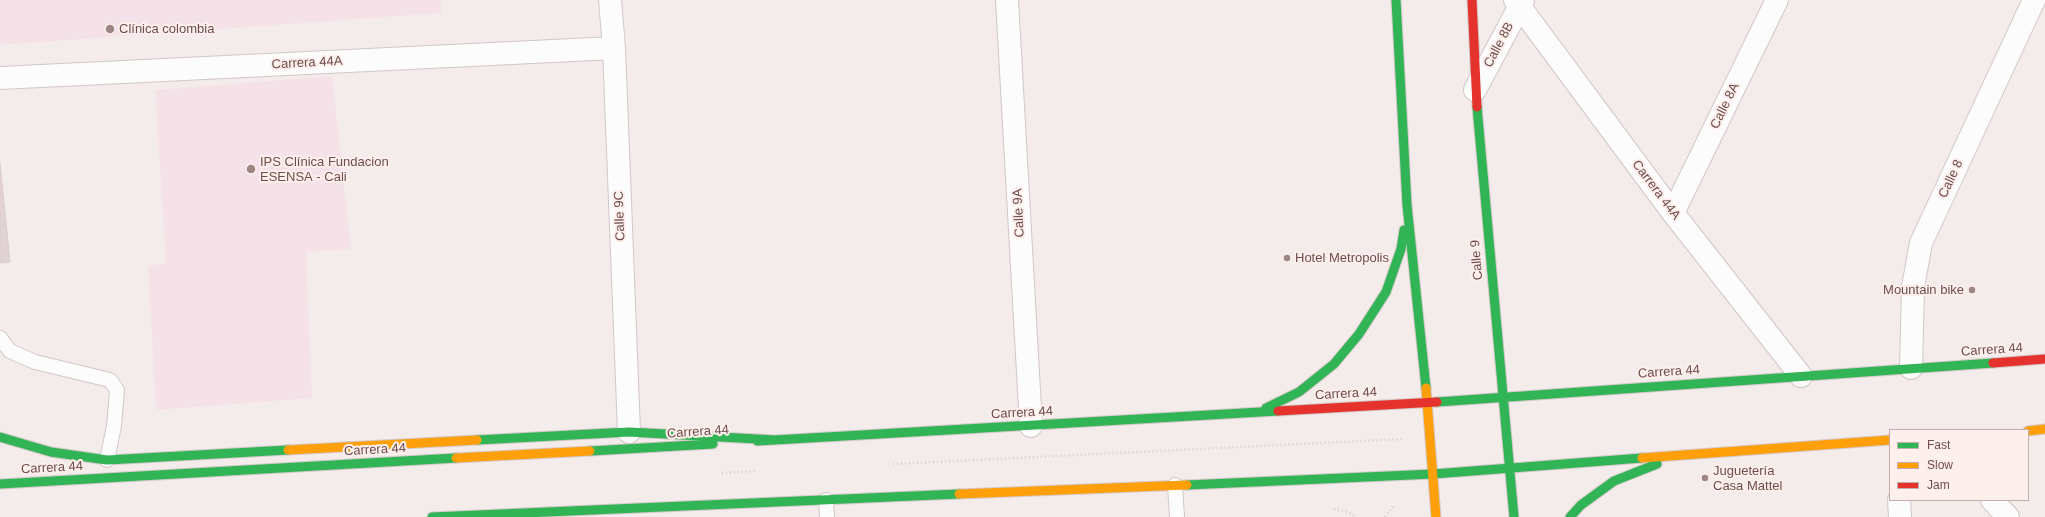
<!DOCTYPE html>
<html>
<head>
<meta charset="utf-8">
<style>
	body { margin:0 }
	#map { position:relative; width:2045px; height:517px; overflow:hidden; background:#f4ecea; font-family:Arial,sans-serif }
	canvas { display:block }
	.legend { position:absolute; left:1889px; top:429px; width:140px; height:72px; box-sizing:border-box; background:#fdefeb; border:1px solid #c4aeac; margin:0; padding:5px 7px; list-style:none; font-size:12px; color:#6f4d4e }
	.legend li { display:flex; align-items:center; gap:8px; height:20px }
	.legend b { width:20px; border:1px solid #c4aeac }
</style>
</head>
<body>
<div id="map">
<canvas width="2045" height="517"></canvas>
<ul class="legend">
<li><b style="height:5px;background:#30b455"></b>Fast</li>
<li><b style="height:5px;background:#ff9f0a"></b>Slow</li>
<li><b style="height:5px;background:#e5322d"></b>Jam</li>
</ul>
</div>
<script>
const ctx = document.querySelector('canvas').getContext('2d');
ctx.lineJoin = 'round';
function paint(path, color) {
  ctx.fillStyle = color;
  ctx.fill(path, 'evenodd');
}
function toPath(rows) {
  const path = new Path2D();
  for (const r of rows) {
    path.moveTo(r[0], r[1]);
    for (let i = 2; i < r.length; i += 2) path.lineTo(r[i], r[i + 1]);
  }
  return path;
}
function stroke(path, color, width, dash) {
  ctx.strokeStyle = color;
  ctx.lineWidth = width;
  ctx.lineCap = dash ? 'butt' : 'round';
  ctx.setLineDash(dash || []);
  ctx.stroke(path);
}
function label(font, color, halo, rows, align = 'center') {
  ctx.font = font + ' Arial,sans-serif';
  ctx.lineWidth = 4;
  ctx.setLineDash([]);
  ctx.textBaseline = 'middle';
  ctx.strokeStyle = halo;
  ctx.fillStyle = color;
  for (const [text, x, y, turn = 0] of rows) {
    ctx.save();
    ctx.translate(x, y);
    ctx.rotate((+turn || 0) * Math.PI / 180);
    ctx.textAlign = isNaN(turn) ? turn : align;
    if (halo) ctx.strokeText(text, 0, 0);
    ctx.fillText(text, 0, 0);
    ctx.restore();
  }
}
const medical = toPath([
	[0,0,441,0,441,13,0,45],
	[332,76,351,249,306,252,312,398,156,410,148,266,166,263,155,90]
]);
const building = toPath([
	[0,163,10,262,0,263,0,163]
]);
const path = toPath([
	[893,464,1402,439],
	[722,473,755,471],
	[1334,509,1348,512,1356,517],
	[1385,517,1394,505]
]);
const lane = toPath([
	[0,338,10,351,35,362,110,380,117,390,114,426,107,460],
	[1175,485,1177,517],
	[826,500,827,517]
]);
const street = toPath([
	[610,0,614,48,629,432],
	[1007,0,1031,426],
	[1515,0,1673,213,1801,376],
	[0,78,614,48],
	[1475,90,1523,0],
	[1673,213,1777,0],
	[1911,368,1913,287,1921,243,2034,0],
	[1899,500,1900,517],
	[1992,500,2008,517]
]);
const fast = toPath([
	[1396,0,1407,205,1426,388],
	[1477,107,1514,517],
	[1437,402,1993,363],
	[1266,408,1299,392,1334,364,1359,334,1386,292,1401,249,1404,230],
	[0,437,51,452,107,460,288,450],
	[477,440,629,432,775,440],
	[757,441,1278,411],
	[590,451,713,444],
	[0,484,456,458],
	[1187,485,1433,474,1642,458],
	[432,517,959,494],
	[1570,517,1581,505,1614,481,1657,464]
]);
const slow = toPath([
	[1426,388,1436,517],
	[2028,431,2045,429],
	[288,450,477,440],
	[456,458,590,451],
	[1642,458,1890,440],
	[959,494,1187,485]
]);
const jam = toPath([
	[1472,0,1477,107],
	[1993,363,2045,359],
	[1278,411,1437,402]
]);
const markers = [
	[110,29,5,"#9e8585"],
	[251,169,5,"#9e8585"],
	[1287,258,4,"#9e8585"],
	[1972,290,4,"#9e8585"],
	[1705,478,4,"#9e8585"]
];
const poiNames = [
	["Clínica colombia",119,29],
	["IPS Clínica Fundacion",260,162],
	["ESENSA - Cali",260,177],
	["Hotel Metropolis",1295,258],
	["Mountain bike",1964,290,"right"],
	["Juguetería",1713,471],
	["Casa Mattel",1713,486]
];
const streetNames = [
	["Calle 8B",1499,45,-62],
	["Carrera 44A",307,63,-3],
	["Calle 8A",1725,106,-64],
	["Calle 8",1951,179,-65],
	["Carrera 44A",1656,190,53],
	["Calle 9A",1019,213,-93],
	["Calle 9C",620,216,-92],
	["Calle 9",1477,260,-95],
	["Carrera 44",1992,350,-4],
	["Carrera 44",1669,372,-4],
	["Carrera 44",1346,394,-3],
	["Carrera 44",1022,413,-3],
	["Carrera 44",698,432,-4],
	["Carrera 44",375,450,-3],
	["Carrera 44",52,468,-3]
];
paint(medical, '#f5e2e8');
paint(building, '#e1d3d3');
stroke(building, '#dccecd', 1);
stroke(lane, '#d1c7c7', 16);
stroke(street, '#d1c7c7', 24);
stroke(fast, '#d4c9c8', 11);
stroke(slow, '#d4c9c8', 11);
stroke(jam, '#d4c9c8', 11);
stroke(path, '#d5cbcb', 2.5, [1, 3]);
stroke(lane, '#fdfcfc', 14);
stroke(street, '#fdfcfc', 22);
stroke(fast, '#30b455', 9);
stroke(slow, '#ff9f0a', 9);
stroke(jam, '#e5322d', 9);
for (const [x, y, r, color] of markers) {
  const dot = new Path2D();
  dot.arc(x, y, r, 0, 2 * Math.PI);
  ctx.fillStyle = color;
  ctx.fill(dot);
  stroke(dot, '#fdefeb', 1.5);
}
label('13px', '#6f4d4e', '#fdefeb', poiNames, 'left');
label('13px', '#6f4d4e', '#fdefeb', streetNames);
</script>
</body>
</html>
